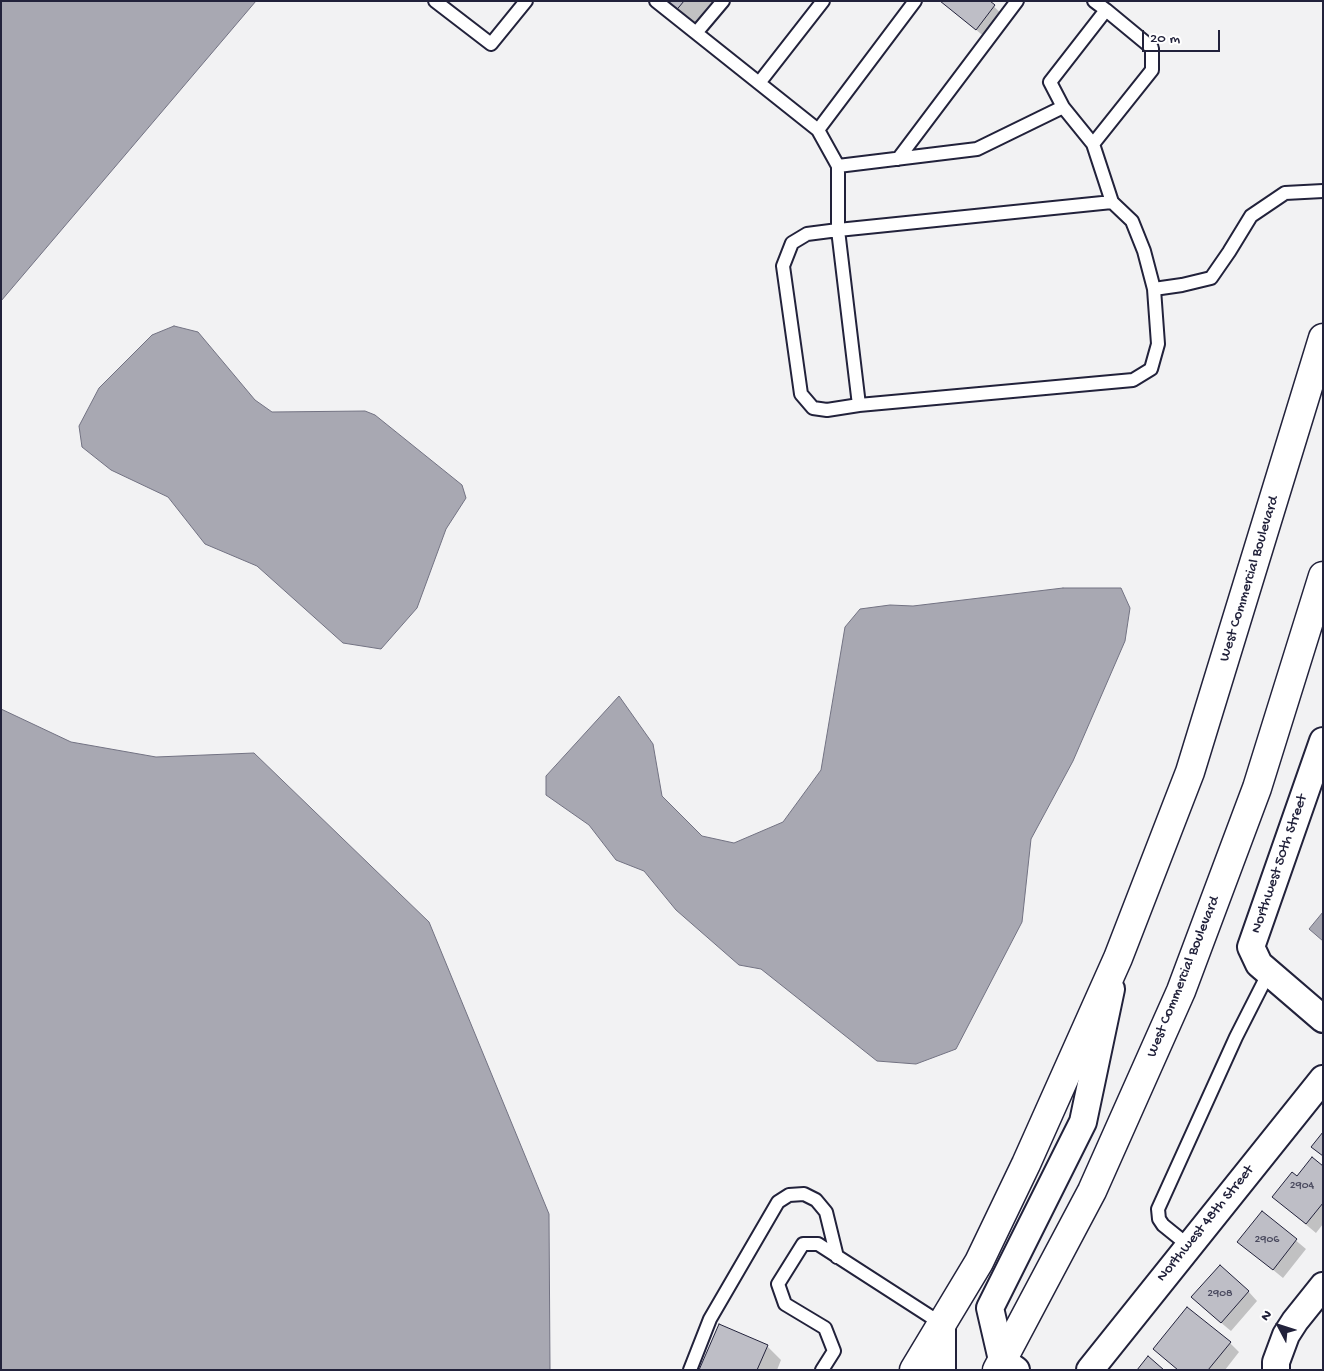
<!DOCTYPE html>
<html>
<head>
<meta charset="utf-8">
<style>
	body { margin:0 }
	#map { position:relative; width:1324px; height:1371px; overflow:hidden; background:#f2f2f3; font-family:"Gochi Hand",sans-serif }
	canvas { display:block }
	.frame { position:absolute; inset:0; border:2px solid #22223b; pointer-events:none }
	.north { position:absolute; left:1254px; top:1301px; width:50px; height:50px; -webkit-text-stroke:4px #fff; paint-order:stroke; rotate:310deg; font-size:14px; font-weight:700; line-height:20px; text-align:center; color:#22223b }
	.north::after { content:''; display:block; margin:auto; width:18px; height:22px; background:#22223b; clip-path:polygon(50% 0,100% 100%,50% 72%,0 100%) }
	.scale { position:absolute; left:1142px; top:30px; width:78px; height:22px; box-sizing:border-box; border:2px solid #22223b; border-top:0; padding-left:6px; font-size:15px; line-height:18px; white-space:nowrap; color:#22223b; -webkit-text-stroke:4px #fff; paint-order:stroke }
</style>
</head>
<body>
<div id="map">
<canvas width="1324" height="1371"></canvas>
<div class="frame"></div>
<div class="north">N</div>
<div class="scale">20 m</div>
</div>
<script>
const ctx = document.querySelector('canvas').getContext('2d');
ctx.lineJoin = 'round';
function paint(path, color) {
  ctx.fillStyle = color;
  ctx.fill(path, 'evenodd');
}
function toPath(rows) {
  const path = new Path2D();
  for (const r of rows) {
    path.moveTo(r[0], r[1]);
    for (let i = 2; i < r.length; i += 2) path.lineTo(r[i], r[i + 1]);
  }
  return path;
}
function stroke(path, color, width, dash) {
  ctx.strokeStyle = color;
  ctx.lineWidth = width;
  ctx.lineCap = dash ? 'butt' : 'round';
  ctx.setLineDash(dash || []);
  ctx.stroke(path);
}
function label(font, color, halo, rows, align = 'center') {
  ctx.font = font + ' "Gochi Hand",sans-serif';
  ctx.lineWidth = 5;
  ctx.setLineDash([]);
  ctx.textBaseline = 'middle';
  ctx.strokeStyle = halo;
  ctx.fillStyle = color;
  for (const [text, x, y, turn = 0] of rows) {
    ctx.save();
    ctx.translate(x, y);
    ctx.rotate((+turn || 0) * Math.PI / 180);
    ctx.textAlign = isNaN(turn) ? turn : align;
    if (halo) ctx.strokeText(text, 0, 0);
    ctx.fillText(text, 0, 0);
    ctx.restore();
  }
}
const water = toPath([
	[1,1,256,1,1,301,1,1],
	[174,326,198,332,255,400,272,412,365,411,375,415,462,485,466,498,446,529,417,608,381,649,343,643,257,566,205,544,168,497,111,470,82,447,79,426,99,388,152,335,174,326],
	[1063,588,1121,588,1130,608,1125,641,1073,761,1031,839,1022,922,956,1049,916,1064,877,1061,761,969,739,965,676,910,644,871,616,860,589,825,546,795,546,776,619,696,653,744,662,796,702,836,734,843,783,822,821,770,845,627,860,609,890,605,913,606,1063,588],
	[1,709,71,742,156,757,254,753,429,922,549,1214,550,1370,1,1370,1,709],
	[1323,912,1323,941,1309,929,1323,912]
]);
const shadow = toPath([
	[656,1,718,1,694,31],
	[941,1,988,1,1004,16,986,38],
	[1323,1167,1323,1224,1316,1233,1273,1197,1298,1177],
	[1262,1212,1306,1249,1283,1278,1239,1242],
	[1248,1291,1257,1301,1231,1331,1202,1307],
	[1230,1343,1239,1352,1225,1370,1178,1370,1155,1349],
	[767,1346,781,1360,777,1370,700,1370]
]);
const building = toPath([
	[659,1,684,1,674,13,659,1],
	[940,1,990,1,995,5,976,30,940,1],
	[1323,1132,1323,1156,1311,1147,1323,1132],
	[1312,1157,1323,1166,1323,1203,1306,1224,1272,1197,1292,1172,1297,1176,1312,1157],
	[1262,1211,1297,1239,1273,1270,1237,1242,1262,1211],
	[1220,1265,1249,1291,1221,1323,1191,1297,1220,1265],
	[1187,1307,1231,1342,1208,1370,1178,1370,1153,1349,1187,1307],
	[719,1324,768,1345,757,1370,699,1370,719,1324],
	[1148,1356,1164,1370,1137,1370,1148,1356]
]);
const service = toPath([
	[435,1,491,44,526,1],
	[656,1,818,130],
	[915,1,818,130,838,166,838,230,807,234,792,243,783,266,801,394,813,408,827,410,859,405,1133,380,1151,369,1158,344,1154,289,1144,251,1132,221,1112,202,1093,144,1063,107,1050,82,1106,10,1094,1],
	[696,33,723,1],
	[759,83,823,1],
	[1093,144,1152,70,1152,48,1106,10],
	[898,159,1017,1],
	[838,166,977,149,1063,107],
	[1154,289,1182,285,1211,278,1229,252,1251,216,1285,193,1323,191],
	[859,405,838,230,1112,202],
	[1189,1246,1163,1225,1159,1219,1158,1209,1236,1037,1269,972],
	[690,1370,710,1319,778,1202,789,1195,804,1194,816,1200,826,1212,837,1257],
	[822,1370,834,1351,825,1328,785,1304,778,1284,803,1244,818,1244,942,1324]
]);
const minor = toPath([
	[1323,741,1251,947,1259,964,1323,1019],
	[942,1324,942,1370],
	[1016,1370,1002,1360,990,1308,1083,1122,1111,989],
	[1090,1370,1323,1079],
	[1276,1370,1276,1362,1286,1335,1295,1321,1323,1286]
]);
const trunk = toPath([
	[914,1370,979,1262,1026,1164,1118,958,1190,772,1323,338],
	[997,1370,1092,1191,1181,991,1257,788,1323,576]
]);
const numberNames = [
	["2904",1302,1186],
	["2906",1267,1240],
	["2908",1220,1294]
];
const streetNames = [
	["West Commercial Boulevard",1250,579,-73],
	["Northwest 50th Street",1280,864,-71],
	["West Commercial Boulevard",1184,977,-68],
	["Northwest 48th Street",1206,1224,-51]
];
paint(water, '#a8a8b2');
stroke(water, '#727282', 1);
paint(shadow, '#0003');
paint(building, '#bebec6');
stroke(building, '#22223b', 1);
stroke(service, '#22223b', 16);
stroke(minor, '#22223b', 30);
stroke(trunk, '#22223b', 31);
stroke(service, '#fff', 12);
stroke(minor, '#fff', 26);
stroke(trunk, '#fff', 28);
label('12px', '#49495e', null, numberNames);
label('15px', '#22223b', '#fff', streetNames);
</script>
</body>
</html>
